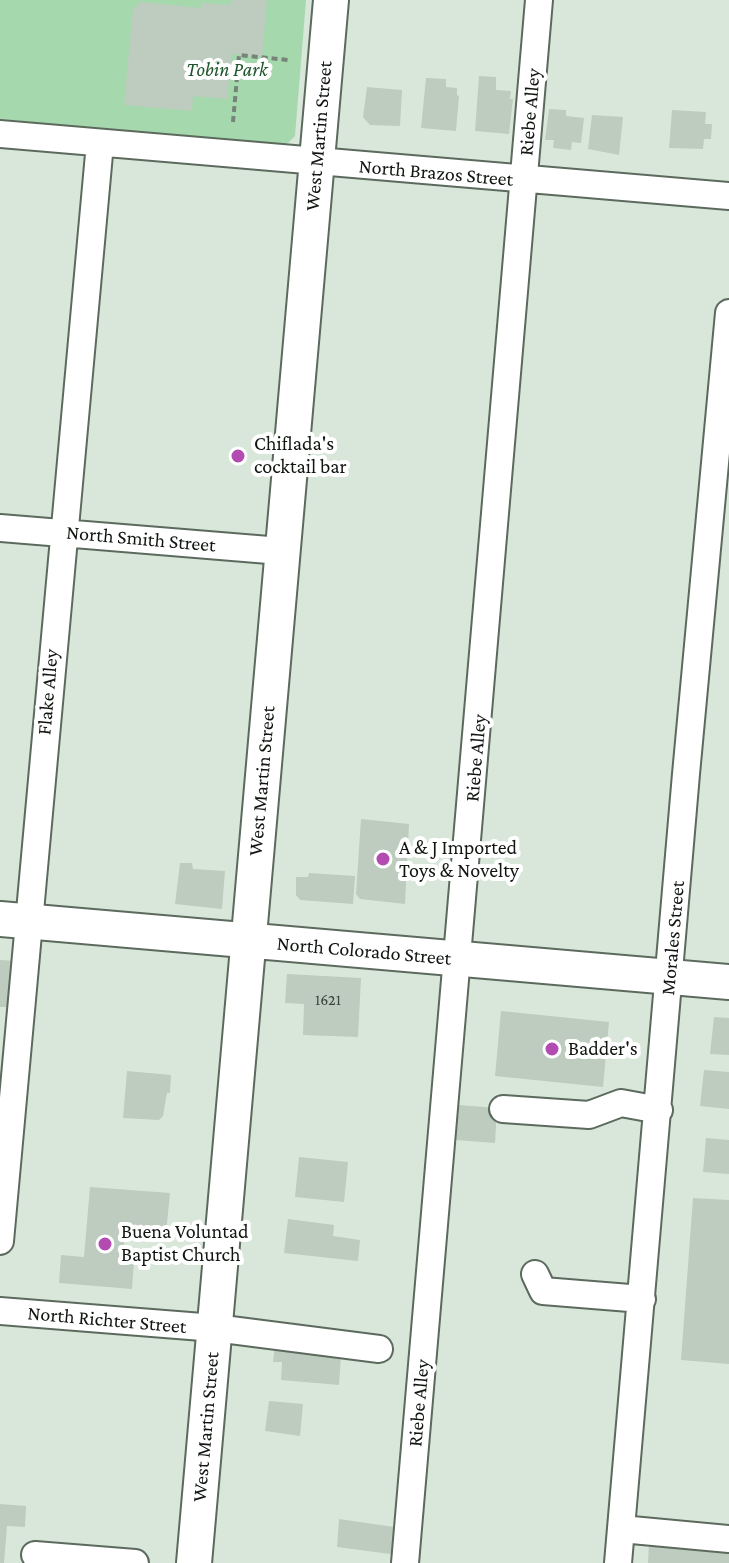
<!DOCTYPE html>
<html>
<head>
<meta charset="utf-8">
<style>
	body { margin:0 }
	canvas { display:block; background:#d8e7da }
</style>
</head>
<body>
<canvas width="729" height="1563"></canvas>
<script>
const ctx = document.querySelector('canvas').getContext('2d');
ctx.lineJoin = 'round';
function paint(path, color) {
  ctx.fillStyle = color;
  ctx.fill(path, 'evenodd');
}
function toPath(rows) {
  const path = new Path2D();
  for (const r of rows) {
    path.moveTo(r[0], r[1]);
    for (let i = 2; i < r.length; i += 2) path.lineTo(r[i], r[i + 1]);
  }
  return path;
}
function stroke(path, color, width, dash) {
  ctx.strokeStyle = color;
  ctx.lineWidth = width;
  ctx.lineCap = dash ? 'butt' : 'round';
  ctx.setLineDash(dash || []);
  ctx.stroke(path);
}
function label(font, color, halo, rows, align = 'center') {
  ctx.font = font + ' "Crimson Pro",serif';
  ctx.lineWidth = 8;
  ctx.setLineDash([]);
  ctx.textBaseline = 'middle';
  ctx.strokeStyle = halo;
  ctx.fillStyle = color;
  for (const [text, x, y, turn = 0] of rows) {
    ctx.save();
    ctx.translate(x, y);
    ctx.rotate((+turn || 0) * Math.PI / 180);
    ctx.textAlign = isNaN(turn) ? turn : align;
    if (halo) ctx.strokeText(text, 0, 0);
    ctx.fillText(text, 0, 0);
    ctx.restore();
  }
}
const green = toPath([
	[0,0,306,0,295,136,288,143,278,145,0,119]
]);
const building = toPath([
	[231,0,267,0,262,57,232,54,227,99,193,96,192,111,124,105,133,9,141,2,201,8,202,3,230,5],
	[479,76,496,77,496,90,511,91,510,99,513,99,509,134,475,131],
	[426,78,446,79,446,87,457,88,457,95,459,96,456,131,421,128],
	[367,87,402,90,400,126,370,125,363,117],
	[549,109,566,110,566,116,584,118,581,143,572,142,571,150,553,148,554,140,545,140],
	[672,110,706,112,705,124,712,124,711,139,704,139,703,149,669,148],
	[592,115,623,117,619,155,588,149],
	[361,819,409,824,405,904,360,899,356,894],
	[180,863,192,863,193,869,225,871,222,909,175,904],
	[309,873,355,876,353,904,300,900,296,895,296,877,308,877],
	[0,960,15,961,13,1007,0,1007],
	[287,974,361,978,358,1037,303,1035,304,1004,285,1003],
	[501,1011,609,1022,603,1087,495,1076],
	[714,1017,729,1018,729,1055,710,1054],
	[704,1070,729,1072,729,1109,700,1106],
	[127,1071,171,1075,170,1093,167,1093,163,1116,159,1120,123,1118],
	[459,1105,497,1108,495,1143,456,1140],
	[706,1138,729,1140,729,1174,703,1172],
	[299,1157,348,1162,344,1202,295,1197],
	[90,1187,170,1193,166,1233,125,1229,123,1260,134,1261,132,1289,59,1283,61,1255,84,1257],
	[693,1198,729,1200,729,1364,681,1360],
	[288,1219,334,1225,333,1236,360,1240,358,1261,284,1253],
	[275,1345,341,1356,339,1385,281,1380,282,1362,273,1362],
	[269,1401,303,1404,300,1436,265,1431],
	[0,1504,26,1506,25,1527,7,1526,4,1563,0,1563],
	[339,1519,401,1528,398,1555,337,1547],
	[649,1543,729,1549,729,1563,648,1563]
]);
const path = toPath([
	[233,122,239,55,288,60]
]);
const minor = toPath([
	[0,134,729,196],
	[0,528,281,551],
	[503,1109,589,1115,621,1103,659,1110],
	[0,1241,100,143],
	[535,1274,543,1291,642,1299],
	[0,1311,215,1328,379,1349],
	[621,1529,729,1539],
	[35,1555,135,1563],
	[405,1563,539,0],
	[618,1563,686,774,729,313]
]);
const major = toPath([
	[0,919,729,982],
	[194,1563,331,0]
]);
const markers = [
	[238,456,8,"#b34cb0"],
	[383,859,8,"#b34cb0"],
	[552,1049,8,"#b34cb0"],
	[105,1244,8,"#b34cb0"]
];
const numberNames = [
	["1621",328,1000]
];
const parkNames = [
	["Tobin Park",227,70]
];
const streetNames = [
	["Riebe Alley",530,112,-85],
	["West Martin Street",319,136,-85],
	["North Brazos Street",436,173,5],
	["North Smith Street",141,539,5],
	["Flake Alley",48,692,-85],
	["Riebe Alley",476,758,-85],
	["West Martin Street",262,781,-85],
	["Morales Street",673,938,-85],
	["North Colorado Street",364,951,5],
	["North Richter Street",107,1320,5],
	["Riebe Alley",419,1403,-85],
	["West Martin Street",206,1427,-85]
];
const poiNames = [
	["Chiflada's",254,444],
	["cocktail bar",254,467],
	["A & J Imported",399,848],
	["Toys & Novelty",399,871],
	["Badder's",568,1049],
	["Buena Voluntad",121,1232],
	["Baptist Church",121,1255]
];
paint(green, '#a6d8ad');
paint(building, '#bdccbf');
stroke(minor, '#5c6a5e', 30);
stroke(major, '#5c6a5e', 38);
stroke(path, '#778278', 4, [6, 4]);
stroke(minor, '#fff', 26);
stroke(major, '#fff', 34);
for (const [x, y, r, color] of markers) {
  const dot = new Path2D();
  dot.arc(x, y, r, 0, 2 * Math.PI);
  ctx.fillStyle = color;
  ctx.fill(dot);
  stroke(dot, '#fff', 3);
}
label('16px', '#3b433c', null, numberNames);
label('italic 20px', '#1d552b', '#fff', parkNames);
label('20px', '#101510', '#fff', streetNames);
label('20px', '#101510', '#fff', poiNames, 'left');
</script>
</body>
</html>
